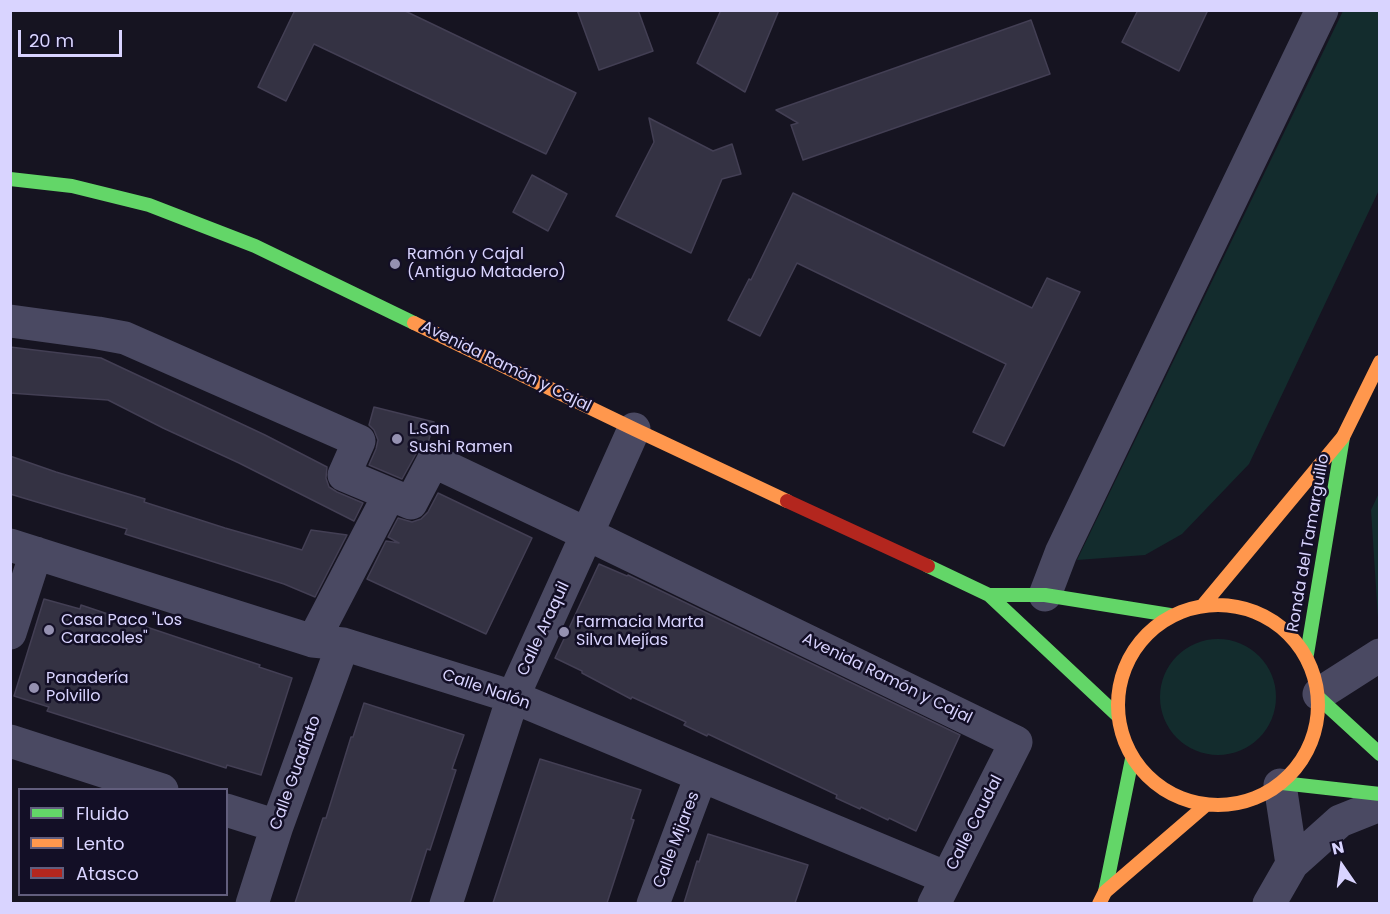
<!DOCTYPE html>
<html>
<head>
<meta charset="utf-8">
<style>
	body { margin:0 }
	#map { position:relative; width:1390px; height:914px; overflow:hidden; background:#161421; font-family:Poppins,sans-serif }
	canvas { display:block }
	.frame { position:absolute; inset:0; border:12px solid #d9d4ff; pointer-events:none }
	.legend { position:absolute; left:18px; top:788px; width:210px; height:108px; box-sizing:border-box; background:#130f26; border:2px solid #625e7d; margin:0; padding:8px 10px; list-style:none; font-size:18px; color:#d9d4ff }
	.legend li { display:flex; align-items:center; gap:12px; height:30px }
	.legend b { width:30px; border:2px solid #625e7d }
	.north { position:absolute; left:1312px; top:836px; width:60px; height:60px; -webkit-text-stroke:4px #130f26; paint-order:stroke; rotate:347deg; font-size:16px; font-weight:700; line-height:24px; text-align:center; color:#d9d4ff }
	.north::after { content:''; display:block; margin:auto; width:21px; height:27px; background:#d9d4ff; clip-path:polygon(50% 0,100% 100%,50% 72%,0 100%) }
	.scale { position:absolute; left:18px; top:30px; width:104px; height:27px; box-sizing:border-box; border:3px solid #d9d4ff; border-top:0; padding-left:8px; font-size:18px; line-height:21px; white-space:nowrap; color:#d9d4ff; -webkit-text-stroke:4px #130f26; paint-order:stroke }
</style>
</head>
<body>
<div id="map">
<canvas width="1390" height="914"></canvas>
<div class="frame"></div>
<ul class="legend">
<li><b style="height:8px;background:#63d668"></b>Fluido</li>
<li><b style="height:8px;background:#ff974d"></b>Lento</li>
<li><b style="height:8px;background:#b3261e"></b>Atasco</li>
</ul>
<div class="north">N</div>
<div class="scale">20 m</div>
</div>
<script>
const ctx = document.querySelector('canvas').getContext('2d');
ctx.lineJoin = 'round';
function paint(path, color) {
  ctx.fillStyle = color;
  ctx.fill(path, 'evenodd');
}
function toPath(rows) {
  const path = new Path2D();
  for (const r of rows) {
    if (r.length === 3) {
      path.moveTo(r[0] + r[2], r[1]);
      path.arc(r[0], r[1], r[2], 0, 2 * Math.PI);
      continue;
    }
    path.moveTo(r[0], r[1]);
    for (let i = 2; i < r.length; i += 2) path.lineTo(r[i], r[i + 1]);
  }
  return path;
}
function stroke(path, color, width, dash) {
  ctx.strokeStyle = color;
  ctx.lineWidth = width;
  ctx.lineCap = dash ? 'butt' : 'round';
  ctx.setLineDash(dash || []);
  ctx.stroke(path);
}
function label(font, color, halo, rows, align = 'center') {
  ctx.font = font + ' Poppins,sans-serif';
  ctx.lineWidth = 5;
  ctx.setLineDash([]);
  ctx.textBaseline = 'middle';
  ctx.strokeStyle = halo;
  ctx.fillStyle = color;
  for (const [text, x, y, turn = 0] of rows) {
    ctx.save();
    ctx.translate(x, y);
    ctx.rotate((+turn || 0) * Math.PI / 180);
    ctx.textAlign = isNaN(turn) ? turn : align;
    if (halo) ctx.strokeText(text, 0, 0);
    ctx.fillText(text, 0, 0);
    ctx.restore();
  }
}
const green = toPath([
	[1343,11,1379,11,1379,190,1249,464,1182,534,1145,555,1077,560],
	[1379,493,1379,634,1371,510],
	[1218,697,58]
]);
const building = toPath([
	[295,10,403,10,576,93,546,154,314,44,286,101,258,87,295,10],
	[577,10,638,10,653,51,599,70,577,10],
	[721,10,779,10,745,92,697,63,721,10],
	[1138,10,1208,10,1179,71,1122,42,1138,10],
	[1031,20,1050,74,803,160,791,125,798,123,776,110,1031,20],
	[649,118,713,151,732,144,741,174,722,179,691,253,616,216,654,142,649,118],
	[532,175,567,194,548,231,513,212,532,175],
	[793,193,1032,308,1047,278,1080,292,1004,446,973,432,1006,364,797,263,760,336,728,320,749,279,751,280,793,193],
	[10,347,101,358,265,435,327,467,326,478,329,487,337,492,363,503,354,521,239,463,163,428,108,400,10,393,10,347],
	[374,407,434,422,428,443,422,446,417,452,402,479,369,465,376,449,378,440,374,430,369,425,374,407],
	[10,456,56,472,145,499,144,502,225,528,302,550,311,530,347,535,315,597,284,584,125,534,127,529,10,494,10,456],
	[438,493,532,538,486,634,367,579,386,541,399,543,388,537,398,518,412,522,421,519,428,512,438,493],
	[599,564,627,576,628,575,960,735,916,831,889,818,888,820,861,807,860,809,836,798,837,795,708,734,707,736,684,725,686,722,632,697,631,699,582,673,582,671,555,658,599,564],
	[44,599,80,609,81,605,260,665,259,667,292,678,261,775,227,765,226,768,47,711,49,707,14,696,44,599],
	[364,703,464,735,452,769,456,770,430,850,427,849,410,903,295,903,323,818,326,818,351,737,353,737,364,703],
	[540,759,641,790,631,819,634,820,607,903,493,903,540,759],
	[708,834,808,865,795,903,684,903,697,861,699,862,708,834]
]);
const street = toPath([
	[10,321,98,333,125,338,359,441,344,475,411,503,433,461,587,534,1016,742,934,904],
	[10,545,313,641,343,644,513,697,947,878],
	[1045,595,1061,553,1322,10],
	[10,633,36,553],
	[313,641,389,495],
	[1319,694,1380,655],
	[10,741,162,790],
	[1280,785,1292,864],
	[226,810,277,826],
	[252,904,277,826,343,644],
	[446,904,513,697,587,534,634,429],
	[653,904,701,776],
	[1269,904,1292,864,1340,821,1380,805]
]);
const fast = toPath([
	[10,179,72,186,149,205,255,246,414,323],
	[928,566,989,595,1117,715],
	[989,595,1045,595,1170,615],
	[1307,654,1343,437],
	[1320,699,1380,754],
	[1282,783,1380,794],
	[1105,892,1132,759]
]);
const slow = toPath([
	[414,323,634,429,787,501],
	[1204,604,1343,437,1380,362],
	[1218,705,100],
	[1099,904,1105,892,1206,805]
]);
const jam = toPath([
	[787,501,928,566]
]);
const markers = [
	[395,264,6,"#9591b1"],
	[397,439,6,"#9591b1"],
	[49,630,6,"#9591b1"],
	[564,632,6,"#9591b1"],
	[34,688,6,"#9591b1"]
];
const poiNames = [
	["Ramón y Cajal",407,255],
	["(Antiguo Matadero)",407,273],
	["L.San",409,430],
	["Sushi Ramen",409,448],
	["Casa Paco \"Los",61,621],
	["Caracoles\"",61,639],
	["Farmacia Marta",576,623],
	["Silva Mejías",576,641],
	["Panadería",46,679],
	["Polvillo",46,697]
];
const streetNames = [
	["Avenida Ramón y Cajal",506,367,26],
	["Ronda del Tamarguillo",1309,543,-80],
	["Calle Araquil",544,629,-65],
	["Avenida Ramón y Cajal",887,679,26],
	["Calle Nalón",486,690,19],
	["Calle Guadiato",296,773,-70],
	["Calle Caudal",975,823,-63],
	["Calle Mijares",677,840,-69]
];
paint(green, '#132c2d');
paint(building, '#343243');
stroke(building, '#433f54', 1.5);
stroke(street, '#4a4962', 33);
stroke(fast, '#63d668', 14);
stroke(slow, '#ff974d', 14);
stroke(jam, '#b3261e', 14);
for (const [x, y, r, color] of markers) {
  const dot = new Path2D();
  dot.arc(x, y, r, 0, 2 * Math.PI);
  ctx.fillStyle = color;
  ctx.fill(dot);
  stroke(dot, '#130f26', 2);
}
label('16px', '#d9d4ff', '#130f26', poiNames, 'left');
label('16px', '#d9d4ff', '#130f26', streetNames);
</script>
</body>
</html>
